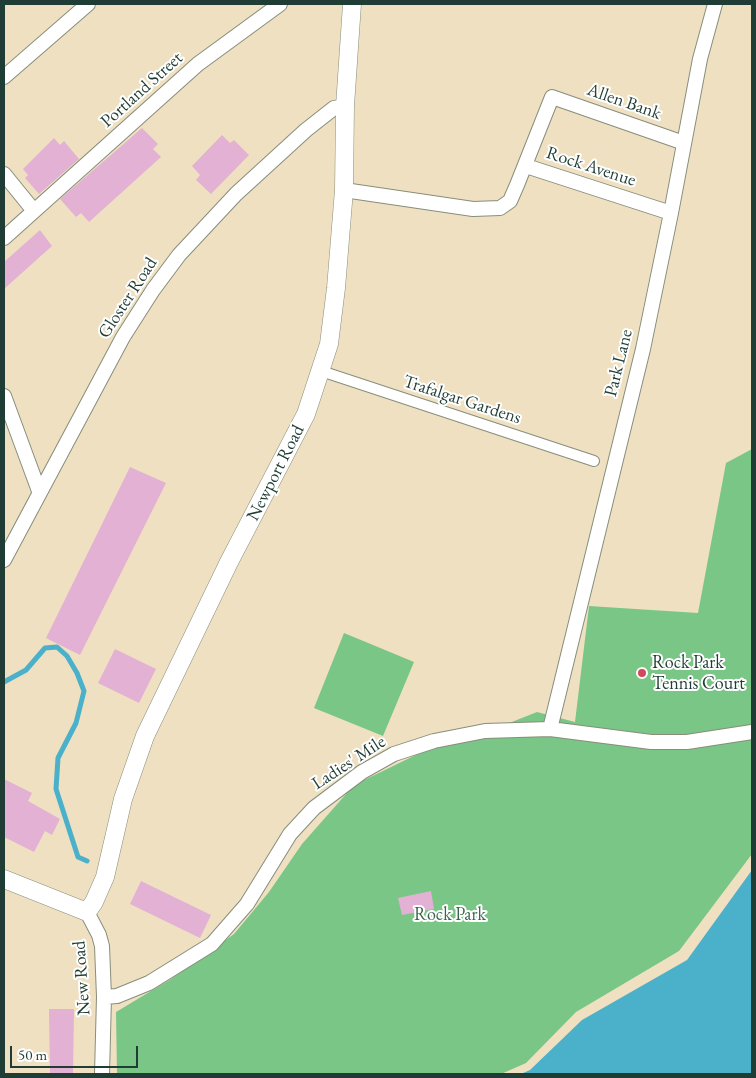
<!DOCTYPE html>
<html>
<head>
<meta charset="utf-8">
<style>
	body { margin:0 }
	#map { position:relative; width:756px; height:1078px; overflow:hidden; background:#efe0c2; font-family:"EB Garamond",serif }
	canvas { display:block }
	.frame { position:absolute; inset:0; border:5px solid #1f3d34; pointer-events:none }
	.scale { position:absolute; left:10px; top:1046px; width:128px; height:22px; box-sizing:border-box; border:2px solid #1f3d34; border-top:0; padding-left:6px; font-size:15px; line-height:18px; white-space:nowrap; color:#1f3d34; -webkit-text-stroke:4px #fff; paint-order:stroke }
</style>
</head>
<body>
<div id="map">
<canvas width="756" height="1078"></canvas>
<div class="frame"></div>
<div class="scale">50 m</div>
</div>
<script>
const ctx = document.querySelector('canvas').getContext('2d');
ctx.lineJoin = 'round';
function paint(path, color) {
  ctx.fillStyle = color;
  ctx.fill(path, 'evenodd');
}
function toPath(rows) {
  const path = new Path2D();
  for (const r of rows) {
    path.moveTo(r[0], r[1]);
    for (let i = 2; i < r.length; i += 2) path.lineTo(r[i], r[i + 1]);
  }
  return path;
}
function stroke(path, color, width, dash) {
  ctx.strokeStyle = color;
  ctx.lineWidth = width;
  ctx.lineCap = dash ? 'butt' : 'round';
  ctx.setLineDash(dash || []);
  ctx.stroke(path);
}
function label(font, color, halo, rows, align = 'center') {
  ctx.font = font + ' "EB Garamond",serif';
  ctx.lineWidth = 4;
  ctx.setLineDash([]);
  ctx.textBaseline = 'middle';
  ctx.strokeStyle = halo;
  ctx.fillStyle = color;
  for (const [text, x, y, turn = 0] of rows) {
    ctx.save();
    ctx.translate(x, y);
    ctx.rotate((+turn || 0) * Math.PI / 180);
    ctx.textAlign = isNaN(turn) ? turn : align;
    if (halo) ctx.strokeText(text, 0, 0);
    ctx.fillText(text, 0, 0);
    ctx.restore();
  }
}
const green = toPath([
	[752,449,752,854,679,951,576,1012,526,1063,501,1074,117,1074,116,1012,171,979,234,934,269,892,302,844,354,785,424,751,484,733,537,712,575,722,589,606,698,613,726,463],
	[344,633,414,662,383,736,314,708]
]);
const water = toPath([
	[752,870,752,1074,521,1074,530,1070,582,1020,687,960]
]);
const stream = toPath([
	[4,682,26,670,45,648,57,647,67,656,77,673,84,691,76,723,58,758,56,789,78,857,87,861]
]);
const building = toPath([
	[142,128,158,144,153,149,161,157,89,222,81,213,76,217,60,199],
	[222,135,230,143,234,140,249,155,211,194,196,180,200,175,192,166],
	[54,138,60,145,64,141,79,159,39,194,25,178,28,175,23,169],
	[40,230,52,246,4,289,4,262],
	[130,467,166,483,80,655,46,638],
	[115,649,156,669,139,703,98,683],
	[4,779,32,793,28,801,60,819,52,835,45,831,34,852,4,837],
	[141,881,211,915,200,938,130,904],
	[431,891,434,909,402,915,398,898],
	[49,1009,74,1009,73,1074,50,1074]
]);
const pedestrian = toPath([
	[321,371,594,461]
]);
const minor = toPath([
	[4,77,88,4],
	[526,166,671,213],
	[4,174,34,211],
	[344,190,473,209,500,208,510,201,517,185,552,97,684,143],
	[4,238,198,64,280,4],
	[4,396,39,491],
	[4,560,123,337,153,290,179,255,236,194,306,130,334,108,345,106],
	[550,729,643,349,671,213,700,59,715,4],
	[87,912,99,935,102,946,104,997,102,1074],
	[104,997,117,996,149,983,212,944,247,904,290,834,314,808,362,772,394,754,434,741,485,731,550,729,651,742,687,742,752,732]
]);
const tertiary = toPath([
	[4,879,87,912,94,902,105,877,123,799,145,736,229,562,306,414,329,344,336,288,344,190,345,106,352,4]
]);
const markers = [
	[642,673,5,"#d1495b"]
];
const streetNames = [
	["Portland Street",142,90,-42],
	["Allen Bank",624,102,19],
	["Rock Avenue",591,167,18],
	["Gloster Road",128,298,-57],
	["Park Lane",619,363,-76],
	["Trafalgar Gardens",462,400,18],
	["Newport Road",276,473,-63],
	["Ladies' Mile",349,763,-33],
	["New Road",82,978,-94]
];
const poiNames = [
	["Rock Park",652,663],
	["Tennis Court",652,684]
];
const parkNames = [
	["Rock Park",450,915]
];
paint(green, '#79c686');
paint(water, '#4bb1ca');
stroke(stream, '#4bb1ca', 5);
paint(building, '#e2b1d3');
stroke(pedestrian, '#878e7b', 12);
stroke(minor, '#878e7b', 16);
stroke(tertiary, '#878e7b', 19);
stroke(pedestrian, '#fff', 10);
stroke(minor, '#fff', 14);
stroke(tertiary, '#fff', 18);
for (const [x, y, r, color] of markers) {
  const dot = new Path2D();
  dot.arc(x, y, r, 0, 2 * Math.PI);
  ctx.fillStyle = color;
  ctx.fill(dot);
  stroke(dot, '#fff', 2);
}
label('18px', '#1f3d34', '#fff', streetNames);
label('18px', '#1f3d34', '#fff', poiNames, 'left');
label('18px', '#3a664d', '#fff', parkNames);
</script>
</body>
</html>
